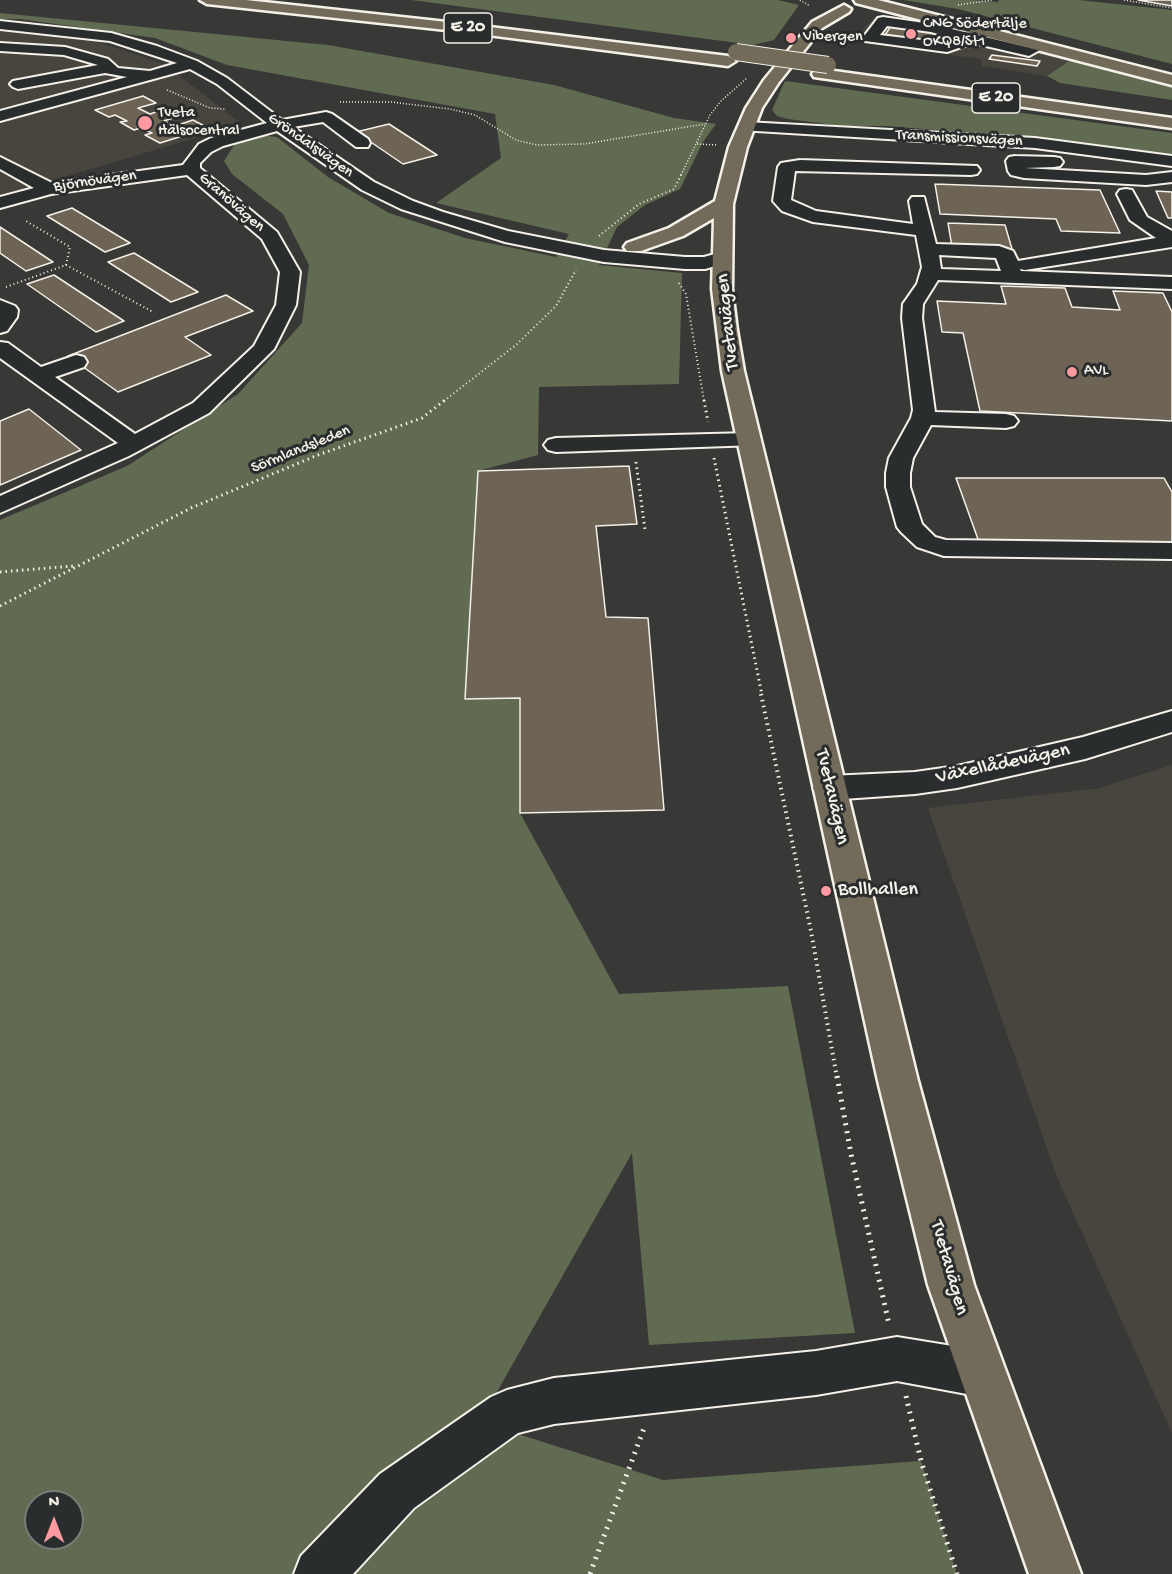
<!DOCTYPE html>
<html>
<head>
<meta charset="utf-8">
<style>
	body { margin:0 }
	#map { position:relative; width:1172px; height:1574px; overflow:hidden; background:#383836; font-family:"Gochi Hand",sans-serif }
	canvas { display:block }
	.north { position:absolute; left:24px; top:1490px; width:60px; height:60px; box-sizing:border-box; background:#2a2d2e; border:2px solid #7b7b78; border-radius:50%; rotate:0deg; font-size:16px; font-weight:700; line-height:24px; text-align:center; color:#f4f1e8 }
	.north::after { content:''; display:block; margin:auto; width:21px; height:27px; background:#ff9aa2; clip-path:polygon(50% 0,100% 100%,50% 72%,0 100%) }
</style>
</head>
<body>
<div id="map">
<canvas width="1172" height="1574"></canvas>
<div class="north">N</div>
</div>
<script>
const ctx = document.querySelector('canvas').getContext('2d');
ctx.lineJoin = 'round';
function paint(path, color) {
  ctx.fillStyle = color;
  ctx.fill(path, 'evenodd');
}
function toPath(rows) {
  const path = new Path2D();
  for (const r of rows) {
    path.moveTo(r[0], r[1]);
    for (let i = 2; i < r.length; i += 2) path.lineTo(r[i], r[i + 1]);
  }
  return path;
}
function stroke(path, color, width, dash) {
  ctx.strokeStyle = color;
  ctx.lineWidth = width;
  ctx.lineCap = dash ? 'butt' : 'round';
  ctx.setLineDash(dash || []);
  ctx.stroke(path);
}
function label(font, color, halo, rows, align = 'center') {
  ctx.font = font + ' "Gochi Hand",sans-serif';
  ctx.lineWidth = 6;
  ctx.setLineDash([]);
  ctx.textBaseline = 'middle';
  ctx.strokeStyle = halo;
  ctx.fillStyle = color;
  for (const [text, x, y, turn = 0] of rows) {
    ctx.save();
    ctx.translate(x, y);
    ctx.rotate((+turn || 0) * Math.PI / 180);
    ctx.textAlign = isNaN(turn) ? turn : align;
    if (halo) ctx.strokeText(text, 0, 0);
    ctx.fillText(text, 0, 0);
    ctx.restore();
  }
}
const built = toPath([
	[876,16,912,20,1072,59,1047,76,982,66,980,59,852,41],
	[0,27,83,37,164,64,242,124,0,196],
	[1172,765,1172,1433,1057,1177,928,808,1099,788]
]);
const green = toPath([
	[411,0,778,0,799,5,774,40,753,45],
	[903,0,973,0,998,2,999,0,1079,0,1172,10,1172,64,958,9],
	[0,13,328,45,554,85,674,118,716,124,703,142,680,189,645,205,617,227,599,265,682,273,679,384,539,387,538,455,478,471,465,699,520,698,520,813,619,994,788,986,855,1333,649,1345,632,1153,480,1422,663,1480,921,1461,957,1574,0,1574,0,520,127,466,238,394,302,323,309,265,283,214,232,174,224,161,235,144,258,135,277,137,328,177,389,213,465,238,556,257,569,234,436,203,501,158,495,114,227,65,155,38,20,19,0,19],
	[36,1502,72,1502,72,1538,36,1538],
	[1072,59,1172,84,1172,100,1060,83,1047,76],
	[785,81,1172,133,1172,157,1019,137,887,126,841,126,788,119,777,116,772,110]
]);
const building = toPath([
	[1138,0,1172,0,1172,6,1138,0],
	[891,26,936,32,935,34,944,35,939,42,885,35,891,26],
	[992,55,1040,61,1037,66,989,59,992,55],
	[143,96,156,103,138,108,150,114,168,108,182,115,164,121,175,126,193,120,208,128,160,143,145,135,152,133,141,128,134,130,120,122,127,121,115,115,109,117,95,110,143,96],
	[389,124,437,155,403,164,356,132,389,124],
	[935,184,1100,190,1120,233,1061,231,1056,219,940,214,935,184],
	[1156,191,1172,192,1172,218,1168,218,1156,191],
	[72,208,130,243,105,252,47,216,72,208],
	[948,223,1005,225,1012,249,952,247,948,223],
	[0,227,53,262,26,271,0,253,0,227],
	[134,253,198,292,171,302,108,262,134,253],
	[54,275,124,321,96,332,27,284,54,275],
	[1001,286,1065,288,1072,307,1120,310,1113,291,1163,293,1172,312,1172,421,980,411,963,333,942,332,937,301,1006,304,1001,286],
	[226,295,253,311,185,337,211,355,118,392,68,356,226,295],
	[29,409,81,450,0,485,0,421,29,409],
	[629,466,637,524,596,526,606,617,648,618,664,810,520,813,520,698,465,699,478,471,629,466],
	[956,478,1164,478,1172,492,1172,542,979,542,956,478]
]);
const pathFar4 = toPath([
	[800,0,810,6],
	[1124,0,1172,8],
	[958,5,992,0],
	[167,90,210,108,225,109],
	[340,102,391,102,450,109,475,115,516,140,537,145,584,144,705,124],
	[697,144,717,145],
	[681,175,710,115,721,101,747,78]
]);
const pathFar3 = toPath([
	[599,236,639,204,674,189,682,173],
	[66,265,153,312],
	[679,283,686,294,704,401],
	[6,287,66,265,70,247,26,221],
	[444,401,517,344,556,306,576,270]
]);
const pathFar2 = toPath([
	[704,400,708,422],
	[714,458,762,695],
	[636,462,645,530],
	[0,572,73,566],
	[0,606,191,508,318,455,422,418,445,400]
]);
const pathFar1 = toPath([
	[761,694,811,931,837,1078]
]);
const path = toPath([
	[837,1076,851,1154,889,1324],
	[906,1396,921,1461,957,1574],
	[590,1574,644,1428]
]);
const minor = toPath([
	[883,17,931,24,1027,47,1040,42,1047,46,1029,56,973,43,947,52,865,41,863,38,865,35,878,18,883,17],
	[887,26,931,32,957,39,946,43,880,35,887,26],
	[0,21,111,33,157,46,197,61,227,78,282,120,326,112,332,114,368,139,370,143,368,147,356,147,323,122,293,127,374,182,413,201,443,212,508,231,604,250,685,257,704,257,722,252,729,254,732,258,729,262,705,269,685,269,604,262,505,242,401,209,362,190,277,131,223,146,211,152,200,163,200,168,277,232,300,272,296,305,274,349,209,413,129,456,0,513,0,496,118,443,0,358,0,342,8,343,41,367,76,355,84,357,87,362,84,367,55,377,135,434,193,403,254,346,276,305,280,272,262,239,187,175,51,194,0,208,0,197,34,188,0,169,0,157,52,183,183,165,199,144,211,138,267,123,217,84,190,69,0,121,0,111,127,77,105,73,18,89,13,87,10,84,13,81,98,65,64,55,0,51,0,43,65,47,108,59,118,68,150,71,177,63,110,41,0,29,0,21],
	[746,122,1035,138,1172,156,1172,166,1035,148,740,130,738,127,740,124,746,122],
	[1015,156,1054,157,1060,158,1063,162,1060,166,1054,167,1025,168,1146,175,1172,172,1172,182,1146,185,1024,178,1011,175,1008,171,1006,161,1009,157,1015,156],
	[800,160,977,166,980,170,977,174,971,175,795,171,791,200,816,211,913,224,909,201,912,197,924,197,936,244,999,246,1013,251,1018,261,1156,238,1130,220,1117,194,1120,190,1126,189,1132,190,1147,217,1172,231,1172,247,1025,270,1020,269,1021,271,1172,277,1172,289,938,280,923,304,922,318,935,412,1006,414,1014,416,1018,421,1014,426,1006,428,931,425,913,458,910,473,910,487,922,524,935,537,946,540,1172,543,1172,559,944,556,917,547,901,532,897,527,886,487,886,473,889,458,911,418,913,410,902,318,903,304,917,284,922,267,916,235,813,222,782,211,773,201,778,167,781,163,800,160],
	[939,255,996,258,1001,271,941,269,939,255],
	[0,300,15,306,18,310,17,317,7,331,0,333,0,300],
	[749,433,757,435,761,440,757,445,556,452,548,450,544,445,548,440,556,438,749,433],
	[1172,711,1172,732,1085,759,957,788,915,794,829,800,818,796,813,788,818,780,829,776,915,772,957,766,1083,737,1172,711],
	[897,1337,983,1351,999,1358,1006,1374,999,1390,983,1397,897,1381,816,1395,554,1424,518,1433,414,1508,353,1574,294,1574,301,1556,380,1474,491,1397,507,1390,554,1378,816,1351,897,1337]
]);
const major = toPath([
	[854,0,878,0,1172,75,1172,85,856,3,854,0],
	[844,5,851,9,849,12,822,28,779,82,762,108,747,147,733,204,732,289,737,330,744,371,918,1081,974,1285,1081,1574,1029,1574,928,1285,878,1081,722,371,712,289,714,218,683,236,641,251,627,251,624,247,627,243,669,228,715,201,729,147,746,108,764,80,812,22,844,5]
]);
const highway = toPath([
	[200,0,246,0,465,24,728,56,736,61,728,66,465,32,207,4,200,0],
	[820,69,1172,118,1172,128,814,77,812,74,814,71,820,69]
]);
const highwayBridge = toPath([
	[736,52,828,65]
]);
const markers = [
	[911,34,6,"#ff9aa2"],
	[791,38,6,"#ff9aa2"],
	[145,123,8,"#ff9aa2"],
	[1072,372,6,"#ff9aa2"],
	[826,891,6,"#ff9aa2"]
];
const farPoinames = [
	["CNG Södertälje",923,25],
	["OKQ8/St1",923,43],
	["Vibergen",803,38],
	["Tveta",158,114],
	["Hälsocentral",158,132],
	["AVL",1084,372]
];
const farStreetnames = [
	["Transmissionsvägen",959,139,3],
	["Gröndalsvägen",310,146,35],
	["Björnövägen",95,182,-8],
	["Granövägen",231,203,41],
	["Sörmlandsleden",301,450,-22]
];
const shields = [
	[468,28,48],
	[996,98,48]
];
const shieldNames = [
	["E 20",468,28],
	["E 20",996,98]
];
const streetNames = [
	["Tvetavägen",729,322,-96],
	["Växellådevägen",1003,765,-12],
	["Tvetavägen",831,797,77],
	["Tvetavägen",948,1268,74]
];
const poiNames = [
	["Bollhallen",838,891]
];
paint(built, '#48453f');
paint(green, '#606b52');
paint(building, '#6e6455');
stroke(building, '#f4f1e8', 1.5);
stroke(minor, '#f4f1e8', 4);
stroke(major, '#f4f1e8', 5);
stroke(highway, '#f4f1e8', 5);
stroke(pathFar4, '#f4f1e8', 1.5, [1, 2]);
stroke(pathFar3, '#f4f1e8', 2, [1, 3]);
stroke(pathFar2, '#f4f1e8', 3, [1.5, 4]);
stroke(pathFar1, '#f4f1e8', 4, [1.5, 4.5]);
stroke(path, '#f4f1e8', 5, [2, 6]);
paint(minor, '#2a2d2e');
paint(major, '#736b5a');
paint(highway, '#736b5a');
stroke(highwayBridge, '#f4f1e8', 18, []);
stroke(highwayBridge, '#736b5a', 16);
for (const [x, y, r, color] of markers) {
  const dot = new Path2D();
  dot.arc(x, y, r, 0, 2 * Math.PI);
  ctx.fillStyle = color;
  ctx.fill(dot);
  stroke(dot, '#2a2d2e', 2);
}
label('16px', '#f4f1e8', '#2a2d2e', farPoinames, 'left');
label('16px', '#f4f1e8', '#2a2d2e', farStreetnames);
for (const [x, y, w] of shields) {
  const box = new Path2D();
  box.roundRect(x - w / 2, y - 15, w, 30, 4.5);
  ctx.fillStyle = '#2a2d2e';
  ctx.fill(box);
  stroke(box, '#f4f1e8', 1.5);
}
label('bold 18px', '#f4f1e8', null, shieldNames);
label('20px', '#f4f1e8', '#2a2d2e', streetNames);
label('20px', '#f4f1e8', '#2a2d2e', poiNames, 'left');
</script>
</body>
</html>
